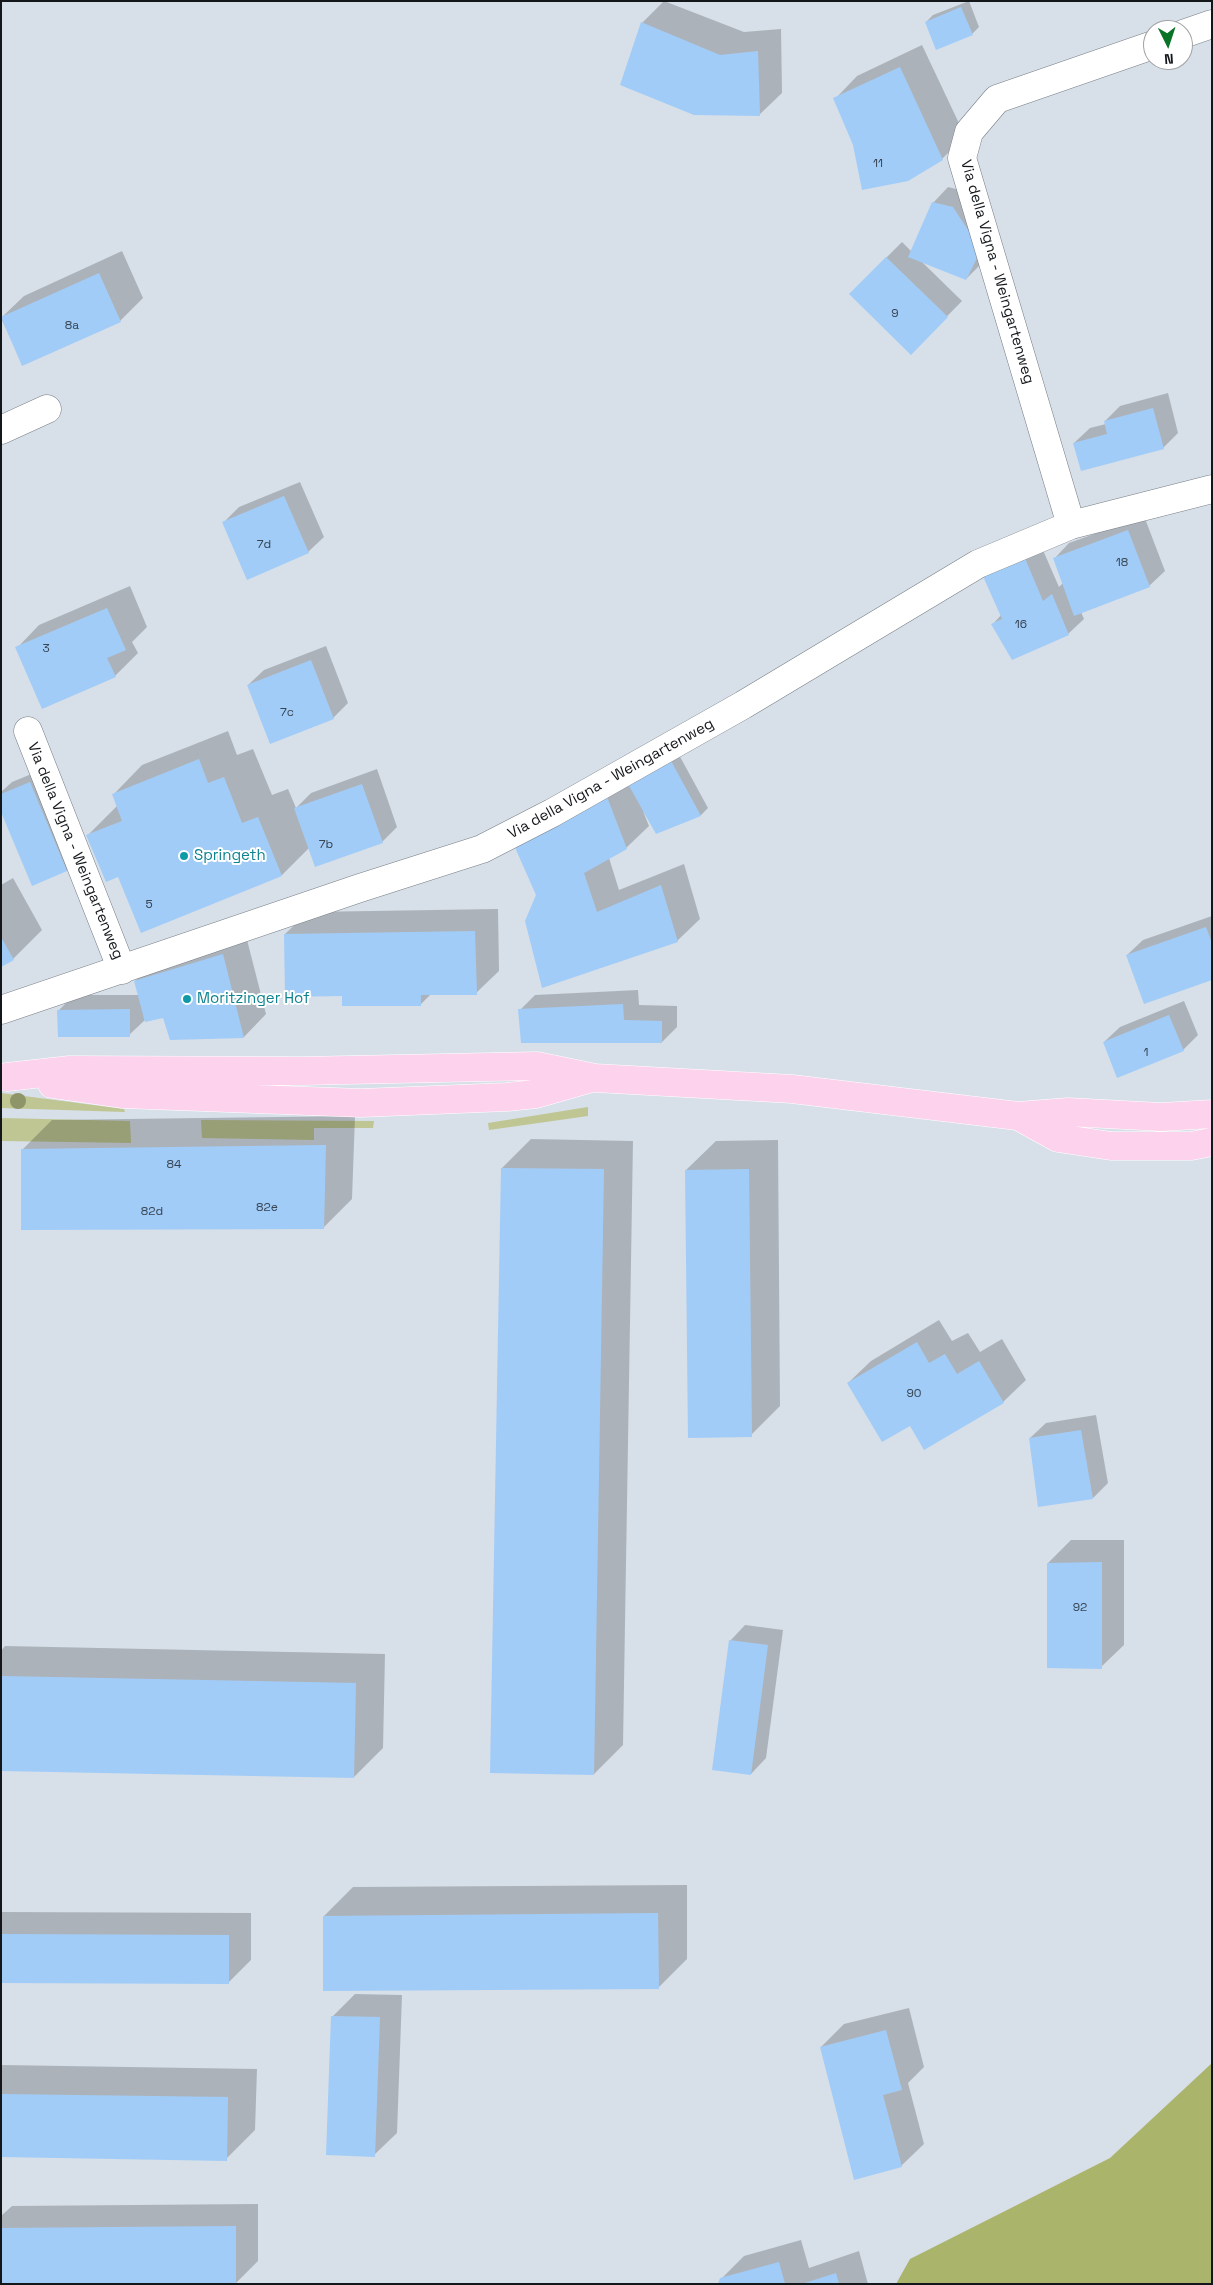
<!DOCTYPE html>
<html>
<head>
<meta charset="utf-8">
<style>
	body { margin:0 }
	#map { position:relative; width:1213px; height:2285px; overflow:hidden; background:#d7dfe8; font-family:"Space Grotesk",sans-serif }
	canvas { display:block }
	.frame { position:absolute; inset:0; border:2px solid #14171a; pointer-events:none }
	.north { position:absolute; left:1143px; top:20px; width:50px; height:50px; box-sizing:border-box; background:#fff; border:1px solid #a1a2a3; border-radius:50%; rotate:176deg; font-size:14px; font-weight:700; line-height:20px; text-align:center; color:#14171a }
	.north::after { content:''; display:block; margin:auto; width:18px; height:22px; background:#097427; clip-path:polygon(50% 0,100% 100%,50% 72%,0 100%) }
</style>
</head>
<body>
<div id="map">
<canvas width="1213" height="2285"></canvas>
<div class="frame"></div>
<div class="north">N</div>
</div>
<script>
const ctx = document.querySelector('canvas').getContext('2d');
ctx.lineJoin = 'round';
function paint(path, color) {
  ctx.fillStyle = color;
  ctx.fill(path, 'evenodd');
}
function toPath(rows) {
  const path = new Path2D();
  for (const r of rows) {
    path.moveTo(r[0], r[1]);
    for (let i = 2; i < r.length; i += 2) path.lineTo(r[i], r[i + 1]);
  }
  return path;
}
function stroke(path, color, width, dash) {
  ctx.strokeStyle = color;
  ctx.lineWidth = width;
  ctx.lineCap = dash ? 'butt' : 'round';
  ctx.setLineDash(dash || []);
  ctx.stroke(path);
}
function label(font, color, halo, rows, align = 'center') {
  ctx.font = font + ' "Space Grotesk",sans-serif';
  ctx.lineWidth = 4;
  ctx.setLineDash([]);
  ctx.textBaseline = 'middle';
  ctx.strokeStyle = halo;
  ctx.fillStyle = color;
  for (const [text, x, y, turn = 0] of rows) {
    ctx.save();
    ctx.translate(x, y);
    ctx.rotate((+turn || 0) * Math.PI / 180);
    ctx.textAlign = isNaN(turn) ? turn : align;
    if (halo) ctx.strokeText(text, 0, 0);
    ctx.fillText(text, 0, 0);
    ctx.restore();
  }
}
const green = toPath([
	[1,1093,124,1109,125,1112,1,1108],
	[588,1107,588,1116,489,1130,488,1123],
	[1,1118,130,1121,131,1143,2,1141],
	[201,1120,374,1121,373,1128,314,1128,314,1140,202,1138]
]);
const forest = toPath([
	[1212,2063,1212,2284,896,2284,910,2259,1110,2158]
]);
const shadow = toPath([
	[664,1,744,32,781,29,782,93,759,115,642,23],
	[969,1,979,27,972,34,926,22,933,15],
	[922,45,965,136,942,159,854,144,835,99,857,76],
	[948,187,968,192,981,264,966,279,922,262,962,301,911,353,850,294,902,242,912,252,933,203],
	[122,251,143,298,120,321,23,365,1,318,24,296],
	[1168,393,1178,433,1163,448,1074,443,1090,428,1106,424,1105,421,1120,406],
	[300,482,324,537,308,552,223,523,239,507],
	[1144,516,1165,571,1149,586,1081,612,1084,619,1068,634,993,624,1001,615,983,574,1039,541,1059,587,1063,583,1054,559,1069,543],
	[130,586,147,627,132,642,138,653,115,676,17,648,39,625],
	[326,646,348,703,333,718,248,685,264,670],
	[228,731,237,755,253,749,272,795,288,789,296,808,311,793,377,769,397,827,382,842,310,847,282,875,119,875,88,835,117,806,113,795,142,765],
	[678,753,708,808,701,815,657,833,643,811,649,826,626,848,609,858,619,890,684,864,700,919,677,941,537,895,514,844],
	[46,768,82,855,67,870,33,884,1,809,1,792,12,782],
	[13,878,42,930,13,959,1,966,1,885],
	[498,909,499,971,476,993,431,994,421,1004,344,995,285,934,308,912],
	[1212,916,1212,979,1127,955,1143,940],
	[245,932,266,1014,244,1037,164,1016,146,1019,129,1035,59,1010,74,995,139,995,135,981,158,959],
	[638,990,639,1005,677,1006,677,1027,662,1042,520,1010,535,995],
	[1184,1001,1198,1035,1183,1050,1104,1042,1120,1027],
	[355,1116,352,1199,323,1228,23,1149,52,1120],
	[531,1139,633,1141,623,1745,594,1774,502,1168],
	[778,1140,780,1406,751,1435,686,1170,716,1141],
	[939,1320,952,1341,968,1333,980,1352,1002,1339,1026,1380,1003,1402,910,1424,848,1383,871,1361],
	[1096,1415,1108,1483,1093,1498,1030,1438,1046,1423],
	[1071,1540,1124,1540,1124,1645,1101,1667,1048,1563],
	[745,1625,783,1630,766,1758,751,1774,730,1641],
	[5,1646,385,1654,383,1748,354,1777,1,1770,1,1651],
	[687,1885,687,1959,658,1988,324,1916,353,1887],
	[1,1912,251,1913,251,1960,228,1983,1,1982],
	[355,1994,402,1995,397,2133,374,2155,332,2017],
	[909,2008,924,2067,908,2083,924,2144,901,2166,821,2047,844,2024],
	[1,2065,257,2069,255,2130,226,2159,1,2156],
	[258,2204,258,2261,236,2283,1,2284,1,2216,12,2206],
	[801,2240,809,2268,859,2251,868,2284,719,2284,721,2279,744,2256]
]);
const building = toPath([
	[961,7,973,35,936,50,925,22],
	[641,22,720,55,758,51,760,116,694,115,620,85],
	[900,67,943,160,908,181,862,190,853,145,833,98],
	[932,202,953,207,981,250,966,280,908,257],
	[886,257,948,317,911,355,849,294],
	[99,273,121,322,22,366,1,317],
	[1153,408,1164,449,1081,471,1073,443,1107,434,1104,421],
	[284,496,309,553,247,580,222,522],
	[1128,530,1150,587,1074,616,1053,558],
	[1024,556,1043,601,1052,594,1069,635,1012,660,991,624,1002,619,982,574],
	[107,608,126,650,107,658,116,677,42,709,15,647],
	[311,660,334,719,270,744,247,685],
	[199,759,208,783,224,777,242,823,258,817,282,876,141,933,118,877,106,882,86,835,122,821,112,794],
	[670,759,701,816,656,834,628,784],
	[30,782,67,871,32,886,1,812,1,794],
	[362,784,383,843,315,867,294,808],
	[604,789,627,849,584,873,597,912,661,885,678,942,542,988,525,921,536,895,513,843],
	[1206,927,1212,943,1212,980,1144,1004,1126,955],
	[475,931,477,995,421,995,421,1006,342,1006,342,996,285,997,284,934],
	[1,937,14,960,1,967],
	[223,954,244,1038,170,1040,163,1018,145,1022,134,981],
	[623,1004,624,1020,662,1021,662,1043,521,1043,518,1009],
	[130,1009,130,1037,58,1037,57,1010],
	[1169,1015,1184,1051,1117,1078,1103,1042],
	[326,1145,324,1229,21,1230,21,1149],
	[501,1168,604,1169,594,1775,490,1773],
	[749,1169,752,1437,688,1438,685,1170],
	[917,1342,929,1363,945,1354,957,1374,979,1361,1004,1403,924,1450,910,1426,882,1442,847,1383],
	[1081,1430,1093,1499,1038,1507,1029,1438],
	[1102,1562,1102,1669,1047,1668,1047,1563],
	[729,1640,768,1645,751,1775,712,1770],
	[1,1676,356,1683,354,1778,1,1771],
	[658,1913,659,1989,323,1991,323,1916],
	[1,1934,229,1935,229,1984,1,1983],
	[331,2016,380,2017,375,2157,326,2155],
	[886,2030,902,2090,883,2095,902,2167,854,2180,820,2047],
	[1,2094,228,2097,227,2161,1,2157],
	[236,2226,236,2284,1,2284,1,2228],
	[779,2262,785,2284,718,2284,720,2278],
	[836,2273,839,2284,805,2284,805,2283]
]);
const minor = toPath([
	[1183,34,1212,24],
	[1,430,47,409],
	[1071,525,962,158,969,132,997,99,1153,45],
	[28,731,122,970],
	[1,1010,360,888,482,849,552,813,743,705,978,564,1071,525,1212,489]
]);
const major = toPath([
	[7,1077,70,1070,301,1071,537,1066,595,1078,792,1089,1018,1116,1068,1112,1161,1117,1212,1114],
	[52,1084,122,1094,361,1103,507,1097,536,1094,588,1079],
	[1018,1116,1058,1138,1111,1146,1191,1146,1212,1142]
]);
const trees = [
	[18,1101]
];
const markers = [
	[184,856,5,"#0f9aa8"],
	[187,999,5,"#0f9aa8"]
];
const numberNames = [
	["11",878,164],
	["9",895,314],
	["8a",72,326],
	["7d",264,545],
	["18",1122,563],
	["16",1021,625],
	["3",46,649],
	["7c",287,713],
	["7b",326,845],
	["5",149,905],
	["1",1146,1053],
	["84",174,1165],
	["82e",267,1208],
	["82d",152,1212],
	["90",914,1394],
	["92",1080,1608]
];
const streetNames = [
	["Via della Vigna - Weingartenweg",997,272,74],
	["Via della Vigna - Weingartenweg",611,779,-29],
	["Via della Vigna - Weingartenweg",75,851,68]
];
const cultureNames = [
	["Springeth",194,856],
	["Moritzinger Hof",197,999]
];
paint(green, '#bfc693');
paint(forest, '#abb46b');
paint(shadow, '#0003');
paint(building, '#a1ccf8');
stroke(minor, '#777e86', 29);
stroke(major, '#fff', 29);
stroke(minor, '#fff', 28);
stroke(major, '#fdd2ec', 28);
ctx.fillStyle = '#8e9568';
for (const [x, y] of trees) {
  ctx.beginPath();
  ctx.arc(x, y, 8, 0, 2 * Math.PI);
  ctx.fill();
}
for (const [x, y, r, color] of markers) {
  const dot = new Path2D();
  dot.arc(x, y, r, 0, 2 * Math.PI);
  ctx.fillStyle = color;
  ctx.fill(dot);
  stroke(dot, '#fff', 2);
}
label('12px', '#374452', null, numberNames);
label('15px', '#14171a', '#fff', streetNames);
label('15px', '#0d838f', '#fff', cultureNames, 'left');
</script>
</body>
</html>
